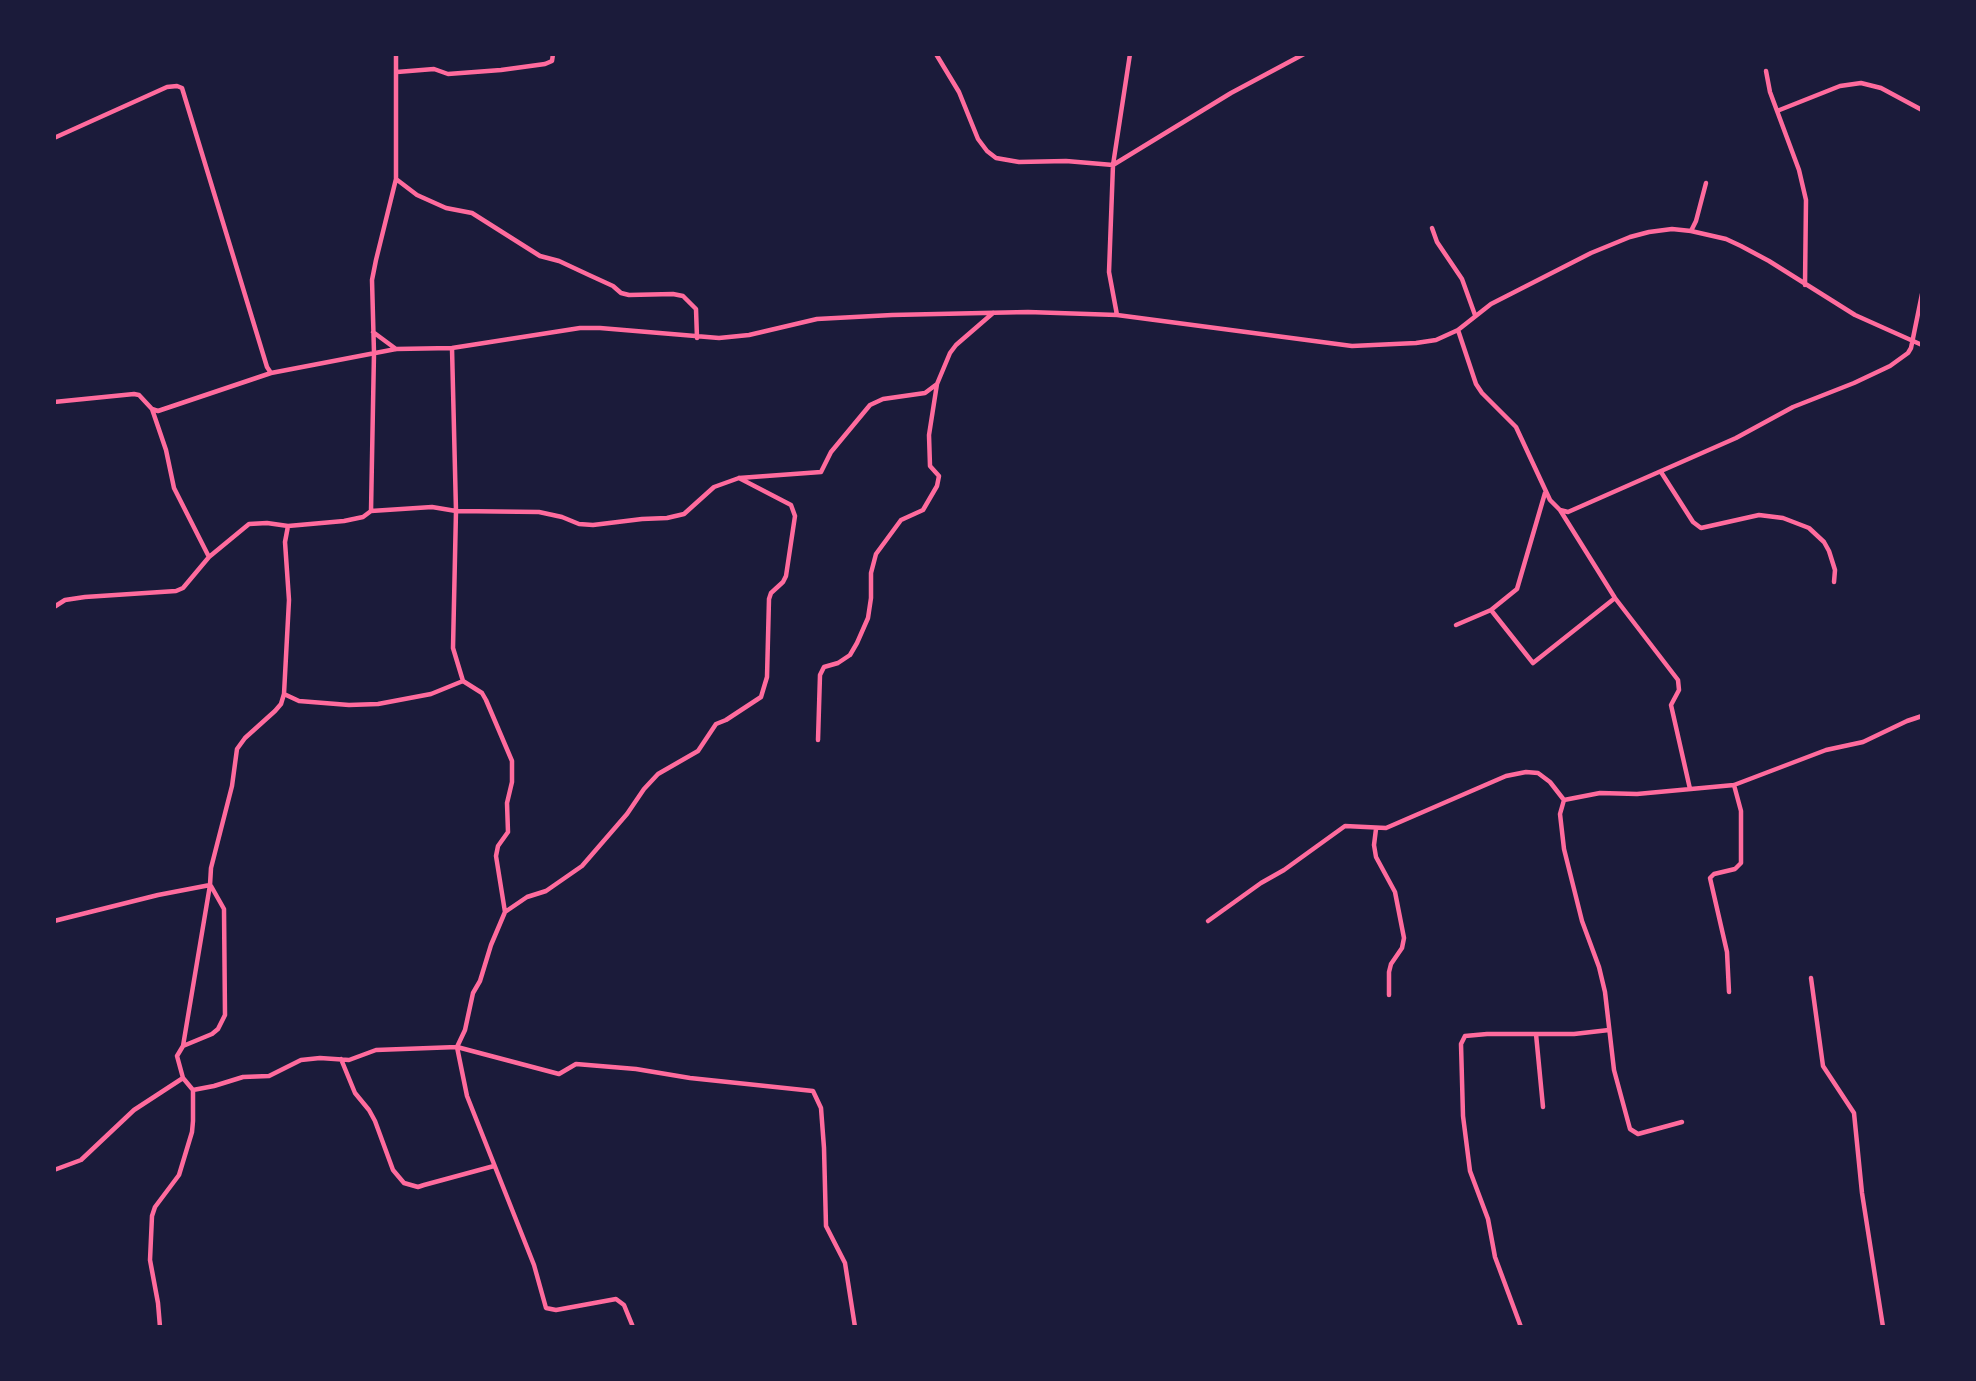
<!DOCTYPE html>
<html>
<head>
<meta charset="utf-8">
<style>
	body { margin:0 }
	#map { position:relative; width:1976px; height:1381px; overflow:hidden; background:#1b1b3a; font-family:Cabin,sans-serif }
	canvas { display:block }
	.frame { position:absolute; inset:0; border:56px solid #1b1b3a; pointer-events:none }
</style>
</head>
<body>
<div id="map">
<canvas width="1976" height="1381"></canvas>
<div class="frame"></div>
</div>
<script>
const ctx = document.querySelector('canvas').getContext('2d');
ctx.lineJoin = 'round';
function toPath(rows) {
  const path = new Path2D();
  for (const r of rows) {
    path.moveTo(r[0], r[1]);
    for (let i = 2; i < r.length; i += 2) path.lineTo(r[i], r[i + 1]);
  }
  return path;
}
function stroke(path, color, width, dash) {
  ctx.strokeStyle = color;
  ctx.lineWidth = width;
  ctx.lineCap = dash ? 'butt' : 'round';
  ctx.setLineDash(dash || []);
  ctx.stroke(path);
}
const minor = toPath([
	[936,54,959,92,978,139,987,151,996,158,1019,162,1066,161,1113,165,1231,93,1304,54],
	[1766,71,1770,92,1799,170,1806,200,1805,285],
	[397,72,434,69,448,74,501,70,545,64,552,61,553,54],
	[1777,111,1840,86,1861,83,1881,88,1922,110],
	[54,138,167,87,177,86,182,88,267,367,271,373,396,349,452,348,580,328,600,328,719,338,749,335,817,319,892,315,1028,312,1117,315,1352,346,1416,343,1436,340,1458,330,1491,304,1591,253,1630,237,1649,232,1672,229,1691,231,1726,239,1741,246,1769,261,1855,315,1922,345],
	[396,179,417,195,446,208,472,213,540,256,559,261,589,275,613,286,621,293,629,295,673,294,683,296,696,309,697,338],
	[1432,228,1437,242,1462,279,1475,315],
	[1691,231,1696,221,1706,183],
	[1117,315,1109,272,1113,165,1130,54],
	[1458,330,1476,384,1482,393,1516,427,1550,500,1560,510,1568,512,1736,438,1793,407,1854,383,1890,366,1908,353,1911,348,1922,294],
	[373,332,396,349],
	[452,348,456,511,453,648,463,681,482,693,486,700,512,761,512,782,507,803,508,832,498,846,496,856,505,912],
	[54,402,134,394,139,395,152,409,158,411,271,373],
	[152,409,166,450,174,488,209,557],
	[1661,472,1693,522,1701,528,1759,515,1783,518,1809,528,1824,542,1829,551,1835,570,1834,582],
	[1560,510,1615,598,1678,680,1679,690,1671,705,1690,789],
	[371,511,432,507,456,511,539,512,562,517,579,524,593,525,642,519,667,518,684,514,714,487,739,478,821,472,831,452,870,405,883,399,925,393,937,384,950,353,956,345,993,313],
	[54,607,65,600,85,597,176,591,183,588,209,557,249,524,267,523,288,526],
	[1491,610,1533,663,1615,598],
	[1456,625,1491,610,1517,589,1545,493],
	[284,694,299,701,349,705,378,704,431,694,463,681],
	[818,740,820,675,824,667,838,663,850,655,857,643,868,618,871,598,871,573,876,554,901,520,923,510,937,486,939,476,930,466,929,435,937,384],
	[1564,800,1560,814,1564,849,1582,921,1599,967,1605,992,1614,1070,1630,1129,1638,1134,1682,1122],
	[1564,800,1600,793,1637,794,1734,785,1826,750,1863,742,1907,721,1922,716],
	[1376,829,1374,845,1376,857,1395,892,1404,938,1402,948,1391,964,1389,972,1389,995],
	[54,921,158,895,210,885],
	[1208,921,1261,883,1284,870,1345,826,1386,828,1506,776,1526,772,1538,773,1550,782,1564,800],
	[1811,978,1823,1066,1854,1113,1862,1193,1883,1327],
	[1729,992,1727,952,1710,878,1714,874,1735,869,1741,863,1741,811,1734,785],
	[1536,1034,1543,1107],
	[183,1046,210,885,211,868,232,786,237,749,245,738,275,711,281,704,284,694,289,600,285,542,288,526,344,521,363,517,371,511,374,353,372,280,376,260,396,179,396,54],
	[341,1059,355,1093,369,1110,375,1121,393,1170,404,1183,418,1187,424,1185,494,1166],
	[193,1090,214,1086,243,1077,269,1076,301,1060,320,1058,349,1060,376,1050,457,1047,559,1074,576,1064,636,1069,690,1078,813,1091,821,1108,824,1148,826,1226,845,1263,855,1327],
	[54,1170,81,1160,134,1110,183,1078],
	[160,1327,158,1303,150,1260,152,1216,155,1207,179,1175,192,1132,193,1121,193,1090,183,1078,177,1056,183,1046,212,1034,218,1029,225,1015,224,909,211,886],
	[633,1327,624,1305,616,1299,556,1310,546,1308,534,1265,467,1096,457,1047,465,1030,473,993,480,981,491,945,505,912,527,897,546,891,582,866,627,814,644,789,658,774,698,751,716,724,726,720,761,697,767,677,769,599,771,593,783,582,786,576,795,516,791,505,739,478],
	[1521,1327,1495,1257,1488,1219,1470,1171,1463,1116,1461,1044,1465,1036,1487,1034,1574,1034,1609,1030]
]);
stroke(minor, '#ff6b9d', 4.5);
</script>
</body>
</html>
